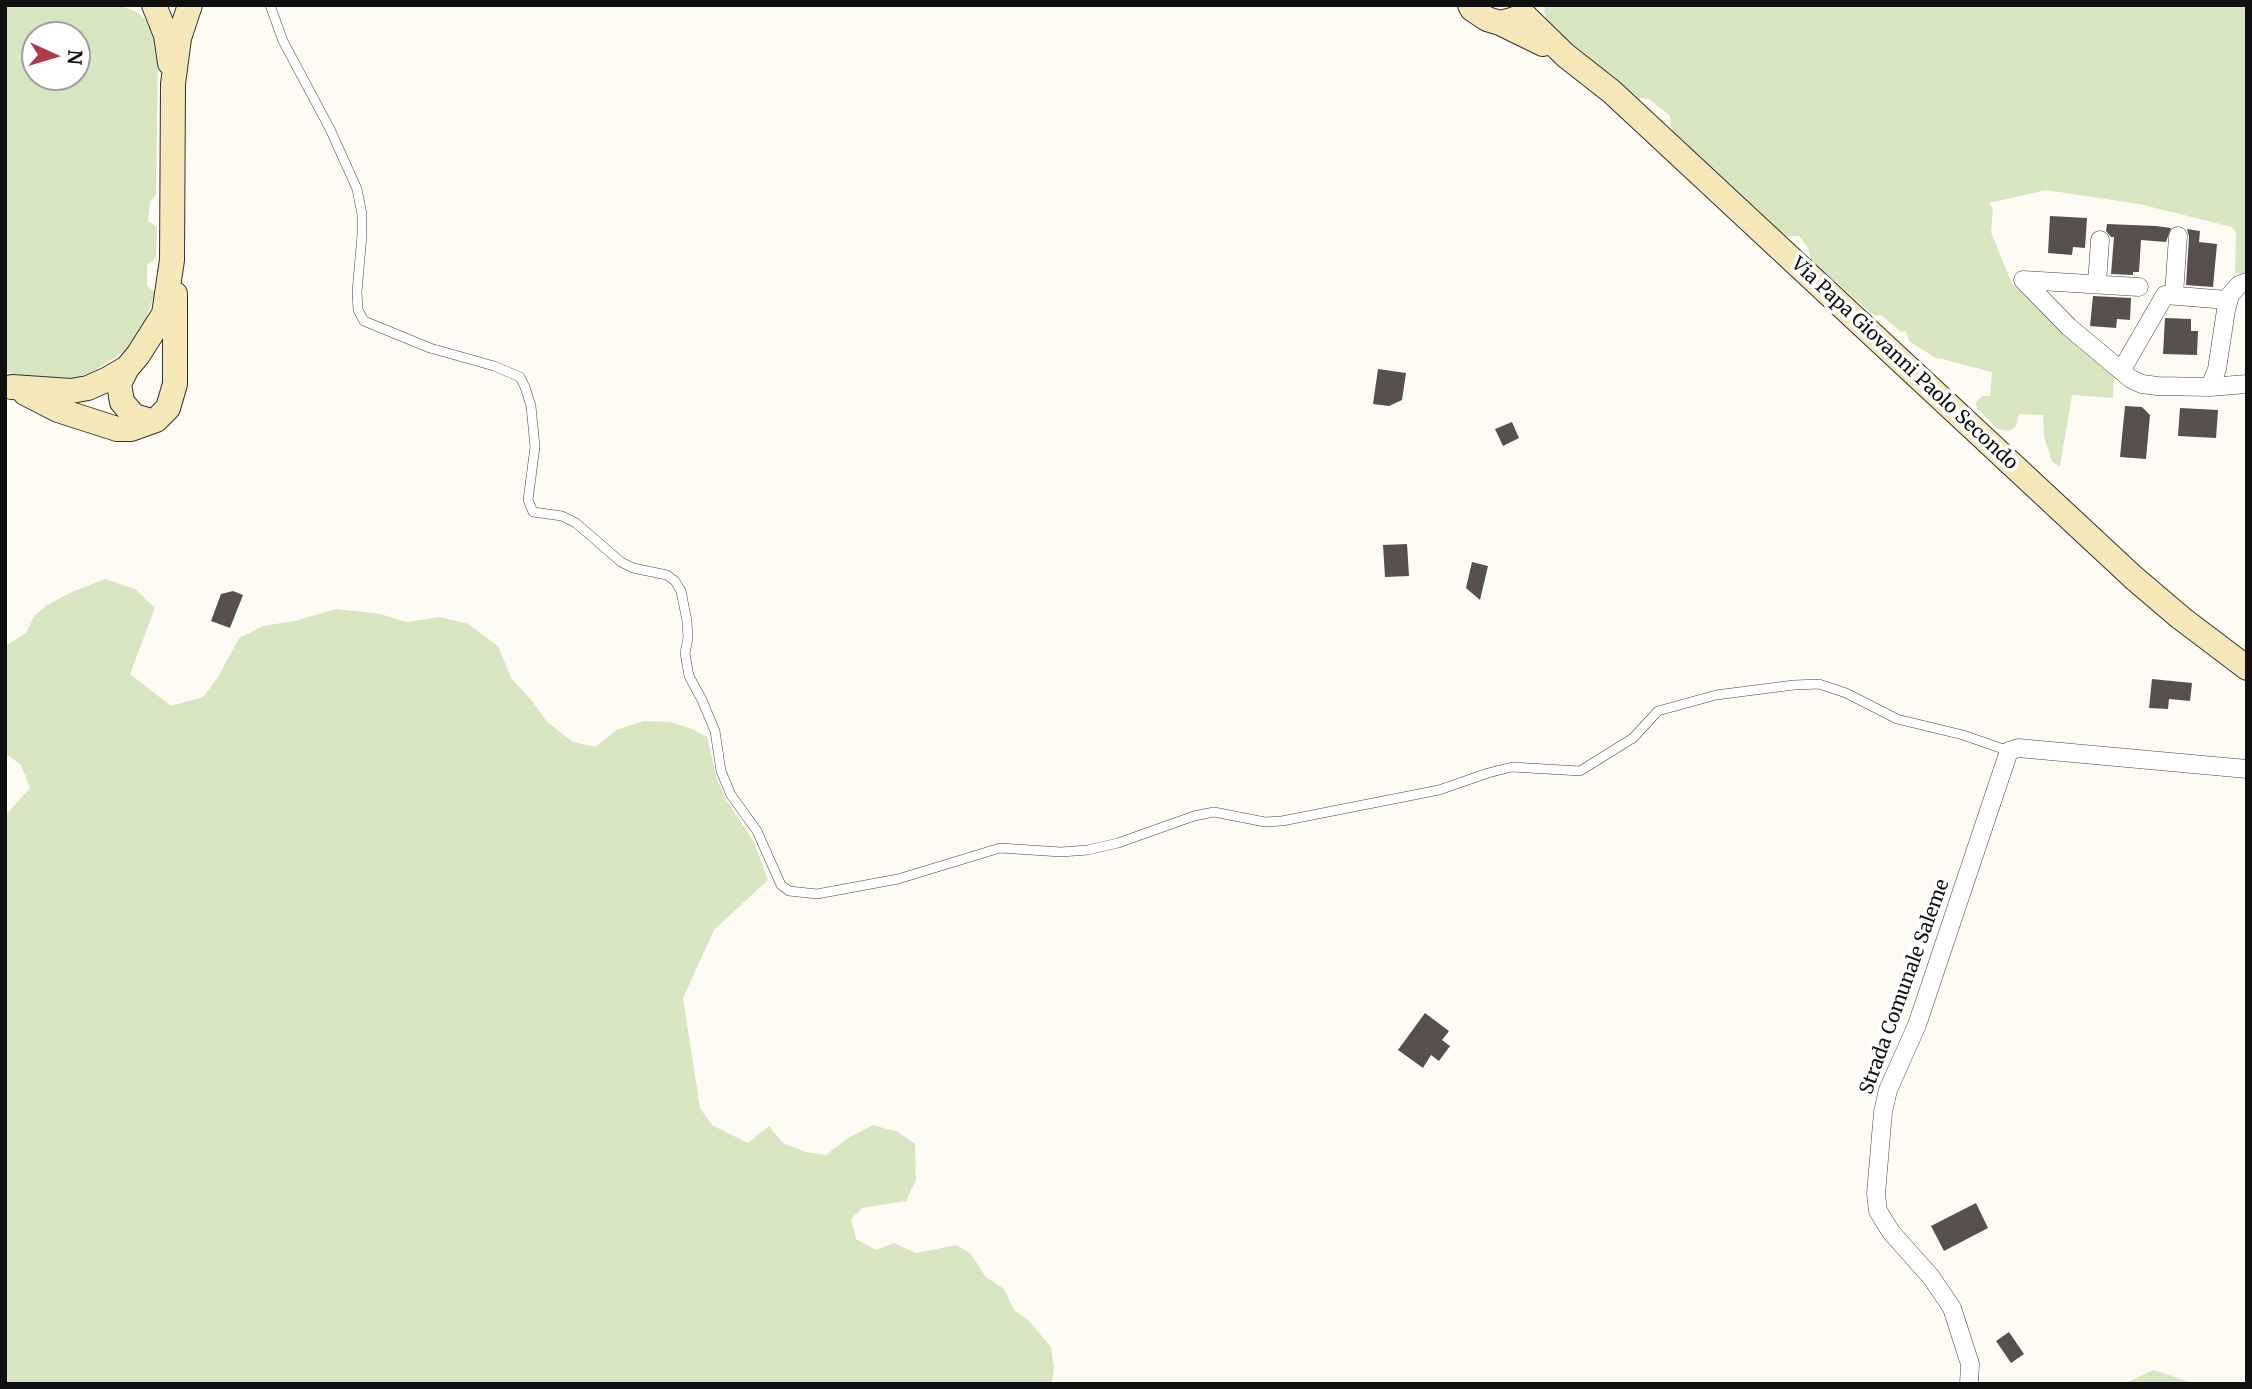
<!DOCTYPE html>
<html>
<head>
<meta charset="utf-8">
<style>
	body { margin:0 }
	#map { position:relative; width:2252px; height:1389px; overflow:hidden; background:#fefbf4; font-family:Merriweather,serif }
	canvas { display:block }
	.frame { position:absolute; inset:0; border:7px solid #101010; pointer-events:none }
	.north { position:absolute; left:21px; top:21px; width:70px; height:70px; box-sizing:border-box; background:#fff; border:2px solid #9f9f9f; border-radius:50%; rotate:94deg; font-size:19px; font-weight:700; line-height:28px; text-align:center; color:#101010 }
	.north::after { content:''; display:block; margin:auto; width:24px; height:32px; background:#af394d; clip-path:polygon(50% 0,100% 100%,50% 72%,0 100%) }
</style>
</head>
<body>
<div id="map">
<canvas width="2252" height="1389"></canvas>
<div class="frame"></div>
<div class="north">N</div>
</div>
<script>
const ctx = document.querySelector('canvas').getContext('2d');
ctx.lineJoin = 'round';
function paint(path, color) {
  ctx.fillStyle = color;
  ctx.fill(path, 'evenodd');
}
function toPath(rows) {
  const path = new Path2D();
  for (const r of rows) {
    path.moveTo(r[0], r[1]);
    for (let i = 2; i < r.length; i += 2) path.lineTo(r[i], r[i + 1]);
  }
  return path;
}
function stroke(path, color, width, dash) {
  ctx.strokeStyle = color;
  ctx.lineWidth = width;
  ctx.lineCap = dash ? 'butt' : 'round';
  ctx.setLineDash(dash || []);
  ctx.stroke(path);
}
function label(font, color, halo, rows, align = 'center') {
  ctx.font = font + ' Merriweather,serif';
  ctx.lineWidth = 7;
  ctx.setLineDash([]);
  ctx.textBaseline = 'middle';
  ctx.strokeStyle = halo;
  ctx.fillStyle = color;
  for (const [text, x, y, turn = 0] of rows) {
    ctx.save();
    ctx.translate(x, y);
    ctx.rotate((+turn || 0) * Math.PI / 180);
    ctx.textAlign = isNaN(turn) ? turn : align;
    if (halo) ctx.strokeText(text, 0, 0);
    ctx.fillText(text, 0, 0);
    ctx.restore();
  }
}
const green = toPath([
	[5,5,123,6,138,13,148,22,156,37,158,52,156,194,150,202,148,221,157,227,156,258,147,265,147,286,155,292,142,332,126,350,91,373,70,379,22,377,5,371],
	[35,35,77,35,77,77,35,77],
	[1545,5,2247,5,2247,274,2235,273,2236,233,2232,227,2139,204,2046,190,1989,203,1993,209,1991,232,2012,284,2114,375,2113,398,2072,395,2060,466,2052,462,2044,436,2043,415,2019,414,2016,426,2010,431,1998,429,1977,409,1976,402,1982,396,1990,396,1992,372,1934,357,1909,341,1906,331,1901,332,1881,315,1875,316,1811,260,1808,248,1799,236,1785,236,1672,131,1670,116,1649,99,1632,97,1573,44,1550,30,1544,12],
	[105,579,135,589,155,608,130,674,171,706,203,697,218,677,239,638,263,626,295,621,336,609,380,614,407,622,440,617,468,624,498,646,511,678,533,702,547,722,573,742,596,747,616,730,644,721,670,722,692,729,707,737,717,779,727,801,754,842,768,880,714,930,683,998,700,1108,712,1125,748,1143,769,1126,783,1143,806,1152,826,1155,848,1138,873,1125,898,1132,915,1144,916,1180,906,1201,862,1208,851,1219,856,1239,876,1250,894,1243,916,1253,956,1245,970,1253,986,1277,1004,1289,1014,1310,1028,1320,1051,1347,1054,1367,1052,1384,5,1384,5,816,30,788,21,765,5,753,5,646,26,633,35,615,47,605,72,592],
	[2153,1370,2154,1370,2195,1384,2124,1384]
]);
const building = toPath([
	[2050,216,2087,218,2085,248,2073,247,2072,255,2048,253],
	[2107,224,2156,226,2171,228,2166,242,2141,240,2139,272,2133,272,2133,275,2111,274,2114,237,2111,237,2106,231],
	[2187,229,2200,231,2199,242,2217,244,2213,287,2186,285,2189,237],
	[2093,296,2131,298,2130,320,2117,319,2116,328,2090,326],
	[2165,318,2191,319,2191,331,2198,331,2197,355,2163,354],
	[1378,369,1406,373,1402,400,1389,406,1373,404],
	[2125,406,2142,407,2150,415,2146,459,2120,457],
	[2180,408,2218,410,2216,438,2178,436],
	[1512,422,1519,438,1503,446,1495,429],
	[1407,544,1409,576,1385,577,1383,545],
	[1472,562,1488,566,1480,600,1466,588],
	[233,591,243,595,230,628,211,621,221,594],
	[2152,679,2192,683,2190,701,2169,699,2168,709,2149,708],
	[1425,1013,1449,1031,1442,1040,1450,1046,1439,1061,1431,1055,1423,1068,1398,1050],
	[1976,1203,1988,1228,1944,1251,1931,1226],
	[2009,1332,2024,1354,2011,1363,1996,1341]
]);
const service = toPath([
	[270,5,283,41,330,129,357,189,362,214,362,235,357,292,358,310,364,321,430,348,494,366,520,377,525,387,531,406,535,447,528,500,533,512,562,516,576,523,621,562,633,568,667,575,675,581,681,591,687,621,688,638,685,653,689,676,702,700,715,731,721,771,731,795,757,831,781,885,789,891,817,894,898,879,1000,848,1061,852,1088,850,1118,843,1194,816,1214,812,1265,822,1282,821,1439,790,1488,773,1512,767,1580,771,1633,738,1658,711,1716,695,1794,685,1819,684,1846,693,1897,719,1963,735,2009,751]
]);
const minor = toPath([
	[2023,280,2069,327,2131,379,2142,384,2157,386,2210,387,2247,384],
	[2023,280,2139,287],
	[2097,284,2100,240],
	[2174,295,2178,236],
	[2121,371,2165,295,2228,300],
	[2210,387,2217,369,2226,310,2230,295,2239,285,2247,282],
	[1969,1384,1970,1364,1952,1308,1931,1277,1891,1232,1878,1211,1876,1194,1883,1112,1888,1090,1917,1025,2009,751,2018,748,2247,769]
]);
const secondary = toPath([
	[154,5,166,35,170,63],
	[1470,5,1472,9,1487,19,1500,23,1515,19],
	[1522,13,1565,55,1612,92,2134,578,2181,618,2247,668],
	[1500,23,1543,44],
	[127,368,119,384,122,402,134,416,151,421],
	[12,387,71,391,88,388,108,379,127,368,138,355,164,314,172,260,173,84,179,38,190,5],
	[25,393,58,410,117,429,131,429,156,420,168,408,175,384,175,294]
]);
const streetNames = [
	["Via Papa Giovanni Paolo Secondo",1904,364,43],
	["Strada Comunale Saleme",1905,987,-70]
];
paint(green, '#d8e5c1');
paint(building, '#57504e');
stroke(service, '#434343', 10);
stroke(minor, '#434343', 19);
stroke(secondary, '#323232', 26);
stroke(service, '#fff', 9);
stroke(minor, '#fff', 18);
stroke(secondary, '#f5e7b8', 24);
label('19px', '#101010', '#fff', streetNames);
</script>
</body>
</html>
